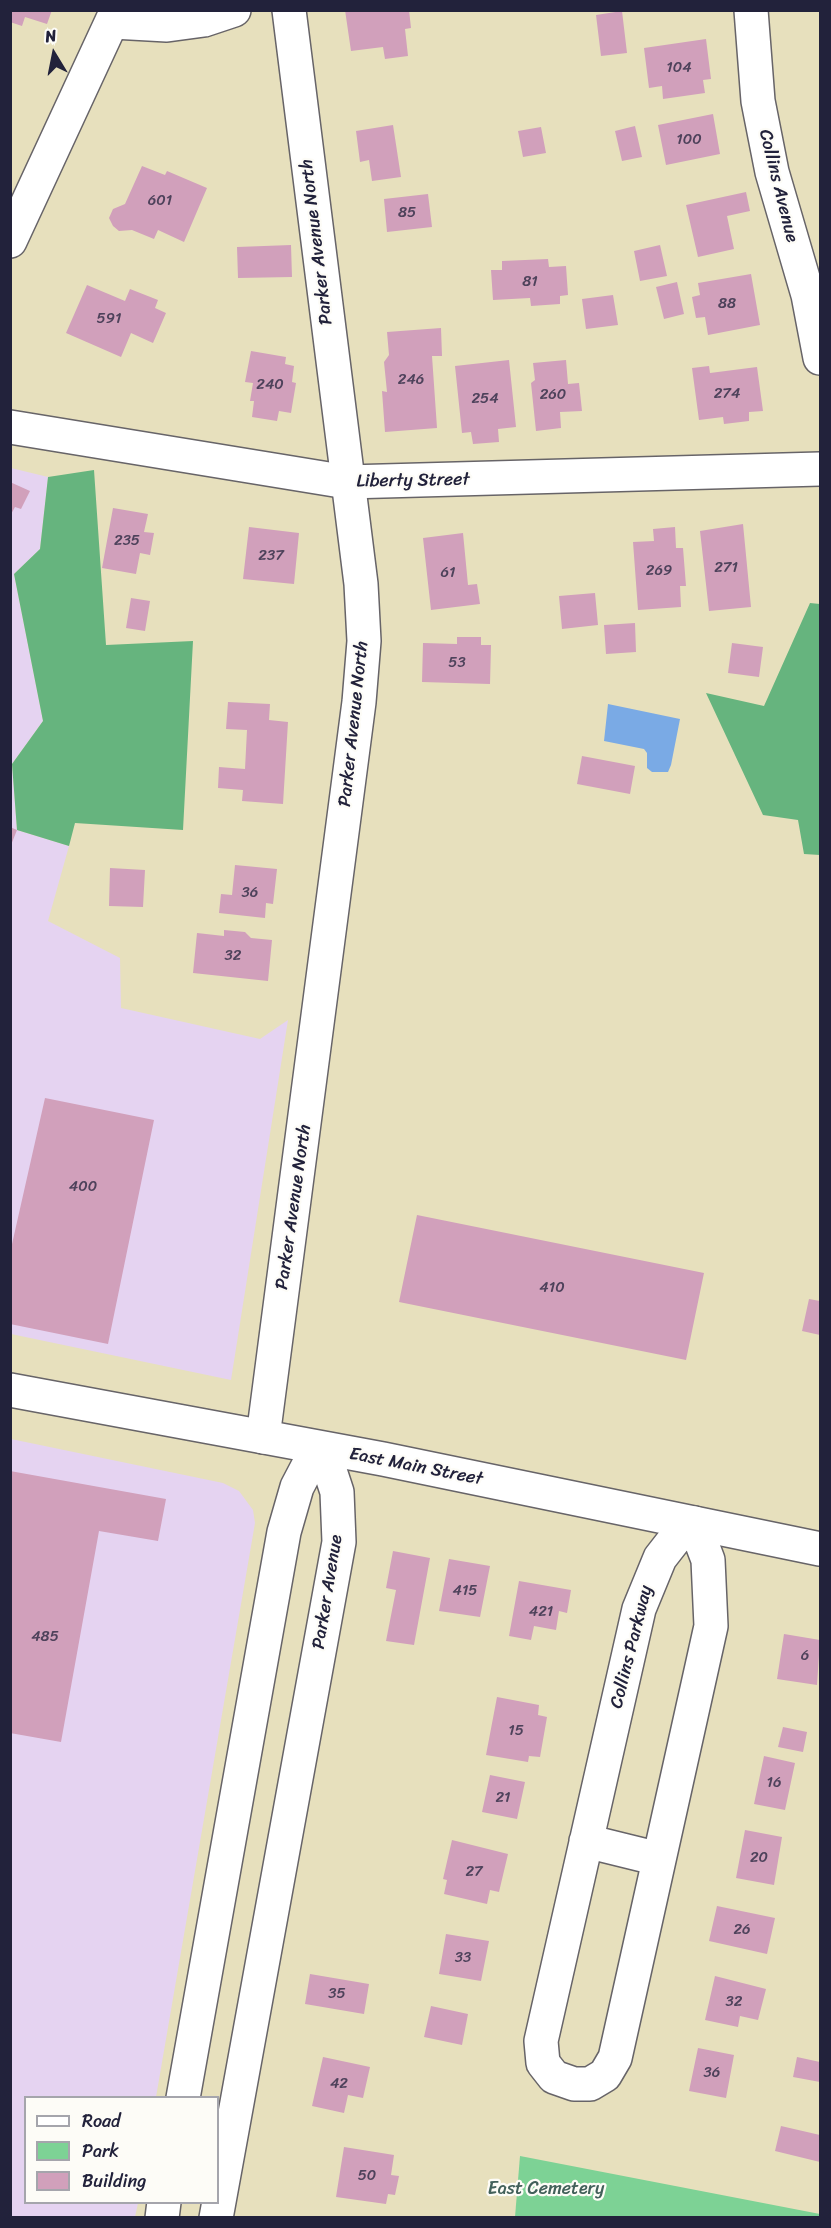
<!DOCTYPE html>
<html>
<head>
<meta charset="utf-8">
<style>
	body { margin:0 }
	#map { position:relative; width:831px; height:2228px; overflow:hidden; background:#e7e0bd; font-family:Sriracha,sans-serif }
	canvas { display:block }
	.frame { position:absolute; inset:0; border:12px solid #22223b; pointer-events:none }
	.legend { position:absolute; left:24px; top:2096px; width:195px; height:108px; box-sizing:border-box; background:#fdfcf7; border:2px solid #a5a5ac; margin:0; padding:8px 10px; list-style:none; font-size:18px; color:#22223b }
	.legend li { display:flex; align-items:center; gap:12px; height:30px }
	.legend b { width:30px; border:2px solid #a5a5ac }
	.north { position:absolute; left:24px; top:24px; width:60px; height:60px; -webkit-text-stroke:4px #fdfcf7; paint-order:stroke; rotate:350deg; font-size:16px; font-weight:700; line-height:24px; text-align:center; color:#22223b }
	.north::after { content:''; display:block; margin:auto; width:21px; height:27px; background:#22223b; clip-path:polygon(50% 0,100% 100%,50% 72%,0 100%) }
</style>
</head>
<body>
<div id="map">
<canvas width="831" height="2228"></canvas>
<div class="frame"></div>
<ul class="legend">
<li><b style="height:8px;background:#fff"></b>Road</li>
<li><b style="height:16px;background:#7dd295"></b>Park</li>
<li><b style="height:16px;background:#d1a0bb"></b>Building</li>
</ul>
<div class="north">N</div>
</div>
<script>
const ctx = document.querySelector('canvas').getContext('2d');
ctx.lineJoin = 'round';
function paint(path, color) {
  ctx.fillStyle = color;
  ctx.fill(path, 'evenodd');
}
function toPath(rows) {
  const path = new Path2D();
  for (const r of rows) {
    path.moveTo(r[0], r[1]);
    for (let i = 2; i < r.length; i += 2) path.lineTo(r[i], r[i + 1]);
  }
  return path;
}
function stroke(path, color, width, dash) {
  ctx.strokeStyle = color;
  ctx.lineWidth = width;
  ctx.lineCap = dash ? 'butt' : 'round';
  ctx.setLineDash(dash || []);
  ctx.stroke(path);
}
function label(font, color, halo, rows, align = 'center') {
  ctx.font = font + ' Sriracha,sans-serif';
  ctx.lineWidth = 4.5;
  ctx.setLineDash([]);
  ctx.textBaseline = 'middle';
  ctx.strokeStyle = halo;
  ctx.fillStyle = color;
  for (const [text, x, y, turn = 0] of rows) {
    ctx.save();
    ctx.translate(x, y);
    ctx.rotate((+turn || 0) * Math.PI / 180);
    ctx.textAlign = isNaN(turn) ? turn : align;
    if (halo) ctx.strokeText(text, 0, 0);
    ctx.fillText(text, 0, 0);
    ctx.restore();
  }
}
const built = toPath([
	[11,468,48,477,40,549,14,574,43,721,12,764,17,830,69,846,48,921,120,958,121,1008,260,1039,288,1020,231,1380,11,1334],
	[11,1439,223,1483,239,1491,253,1510,255,1523,156,2097,26,2098,26,2202,138,2203,135,2217,11,2218]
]);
const green = toPath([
	[520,2156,820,2214,820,2217,515,2217]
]);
const forest = toPath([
	[94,470,106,645,193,641,183,830,75,823,69,846,17,830,12,764,43,721,14,574,40,549,48,477],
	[810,603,820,604,820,855,804,854,798,820,763,815,706,693,764,706]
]);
const water = toPath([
	[608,704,680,719,671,765,668,772,652,772,647,768,647,753,644,749,604,741]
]);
const building = toPath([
	[10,10,52,10,47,24,25,17,22,26,10,22],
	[345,10,409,10,411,28,405,29,408,56,385,59,383,47,351,51],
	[622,11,627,53,601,56,596,15],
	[706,39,711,79,703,80,705,93,663,99,662,86,649,88,644,48],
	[713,114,720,154,666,165,658,125],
	[393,125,401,177,372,181,369,160,360,162,356,131],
	[635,126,642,157,622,161,615,131],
	[541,127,546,153,523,157,518,131],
	[142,166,165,175,167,171,207,188,184,242,158,230,154,239,132,230,119,231,113,226,109,218,113,209,125,204],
	[746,192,750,211,727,216,734,249,698,257,686,205],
	[428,194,432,227,387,232,384,199],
	[291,245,292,277,238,278,237,247],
	[660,245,667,276,640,281,634,251],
	[548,259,549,267,566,266,568,295,560,296,560,304,531,306,530,298,493,300,491,270,502,270,502,261],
	[751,274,760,325,708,335,705,317,696,318,692,297,700,295,698,283],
	[677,282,684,314,664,319,656,287],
	[87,285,125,301,130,289,158,300,155,308,166,313,153,343,131,333,121,357,66,333],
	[613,295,618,325,586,329,582,299],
	[441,328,442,356,432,356,437,428,385,432,382,391,387,392,384,362,389,355,387,332],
	[251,351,286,357,285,364,294,366,292,382,296,383,291,413,279,411,277,421,252,417,254,401,250,401,253,383,245,382],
	[509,360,516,427,498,429,499,442,473,444,471,432,462,433,455,366],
	[566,360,568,384,579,383,582,411,560,412,561,428,536,431,531,383,535,380,533,363],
	[709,366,710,373,757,367,763,411,749,412,749,421,724,424,723,417,699,420,692,368],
	[10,482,30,491,21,509,15,507,10,516],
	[113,508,148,514,144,532,154,533,150,555,140,553,136,574,102,568],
	[743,524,751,607,709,611,700,531],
	[249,527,299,533,294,584,243,579],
	[675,527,676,548,683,548,686,586,680,586,681,607,638,610,633,542,654,541,653,529],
	[463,533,468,585,477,584,480,604,431,610,423,538],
	[595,593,598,625,562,629,559,596],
	[131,598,150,601,145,631,126,628],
	[635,623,636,652,606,654,604,625],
	[457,637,481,637,481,645,491,645,490,684,422,682,423,643,457,644],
	[732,643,763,647,759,677,728,673],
	[228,702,270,704,269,720,288,722,283,804,242,801,243,790,218,788,219,767,245,769,247,730,226,729],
	[582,756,635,766,630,794,577,784],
	[10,827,17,830,11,845,10,845],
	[235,865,277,869,273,904,266,903,265,918,219,913,221,894,232,895],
	[110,868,145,870,143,907,109,906],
	[224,930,245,932,251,938,272,940,268,981,193,973,197,933,224,936],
	[45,1098,154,1120,108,1344,10,1324,10,1253],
	[417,1215,704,1273,686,1360,399,1302],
	[809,1299,820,1301,820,1335,802,1331],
	[10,1471,166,1499,158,1541,99,1531,61,1742,10,1733],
	[393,1551,430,1558,414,1645,386,1641,396,1590,386,1588],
	[449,1559,490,1566,480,1617,439,1611],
	[519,1581,571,1590,567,1613,559,1611,556,1630,534,1626,531,1640,509,1636],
	[784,1634,820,1640,817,1685,777,1679],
	[497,1697,539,1705,538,1715,547,1717,540,1757,529,1756,528,1762,486,1755],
	[783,1727,807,1732,803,1752,778,1747],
	[764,1756,795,1763,785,1810,754,1804],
	[490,1775,525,1782,517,1819,482,1812],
	[745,1830,782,1837,774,1885,736,1878],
	[452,1840,508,1854,499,1892,490,1890,487,1904,444,1894,447,1880,443,1879],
	[717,1906,775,1918,767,1954,709,1941],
	[446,1934,489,1941,481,1981,439,1974],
	[310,1974,369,1984,364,2014,305,2004],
	[715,1976,766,1989,758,2020,740,2016,738,2027,705,2020],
	[431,2006,468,2014,462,2045,424,2037],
	[698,2048,734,2055,726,2098,689,2091],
	[323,2057,370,2067,363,2098,348,2095,344,2113,312,2106],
	[797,2057,820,2062,820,2082,793,2077],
	[781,2126,820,2135,820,2162,775,2151],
	[344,2147,394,2155,391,2175,399,2176,395,2195,388,2194,386,2204,336,2197]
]);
const minor = toPath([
	[751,10,758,101,772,172,808,295,820,358],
	[113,22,167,25,204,20,234,10],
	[263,1437,359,702,364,641,361,584,289,10],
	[694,1523,708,1560,711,1626,615,2058,605,2075,590,2084,574,2084,554,2077,543,2063,541,2041,639,1609,660,1558,674,1540,694,1523],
	[586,1841,659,1859],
	[183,2098,284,1532,297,1487,308,1466,323,1449,337,1492,339,1542,216,2218],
	[162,2218,164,2202]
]);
const major = toPath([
	[10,241,117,10],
	[10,427,347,482,820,469],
	[10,1390,383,1459,820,1549]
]);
const numberNames = [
	["104",679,68],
	["100",689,140],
	["601",160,201],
	["85",407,213],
	["81",530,282],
	["88",727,304],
	["591",109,319],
	["246",411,380],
	["240",270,385],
	["274",727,394],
	["260",553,395],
	["254",485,399],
	["235",127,541],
	["237",271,556],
	["271",726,568],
	["269",659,571],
	["61",448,573],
	["53",457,663],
	["36",250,893],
	["32",233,956],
	["400",83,1187],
	["410",552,1288],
	["415",465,1591],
	["421",541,1612],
	["485",45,1637],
	["6",805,1656],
	["15",516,1731],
	["16",774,1783],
	["21",503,1798],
	["20",759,1858],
	["27",474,1872],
	["26",742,1930],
	["33",463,1958],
	["35",337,1994],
	["32",734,2002],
	["36",712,2073],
	["42",339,2084],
	["50",367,2176]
];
const streetNames = [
	["Collins Avenue",778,186,76],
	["Parker Avenue North",317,242,-97],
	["Liberty Street",413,481,-1],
	["Parker Avenue North",354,724,-84],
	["Parker Avenue North",294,1207,-82],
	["East Main Street",416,1467,11],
	["Parker Avenue",328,1592,-81],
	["Collins Parkway",632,1647,-76]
];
const parkNames = [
	["East Cemetery",546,2189]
];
paint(built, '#e5d3f1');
paint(green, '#7dd295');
paint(forest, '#66b47e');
paint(water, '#7aaae5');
paint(building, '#d1a0bb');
stroke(minor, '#676468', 36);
stroke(major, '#676468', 36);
stroke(minor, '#fff', 33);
stroke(major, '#fff', 33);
label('15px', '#4e425b', null, numberNames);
label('18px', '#22223b', '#fdfcf7', streetNames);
label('18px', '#42605a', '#fdfcf7', parkNames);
</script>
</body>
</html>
